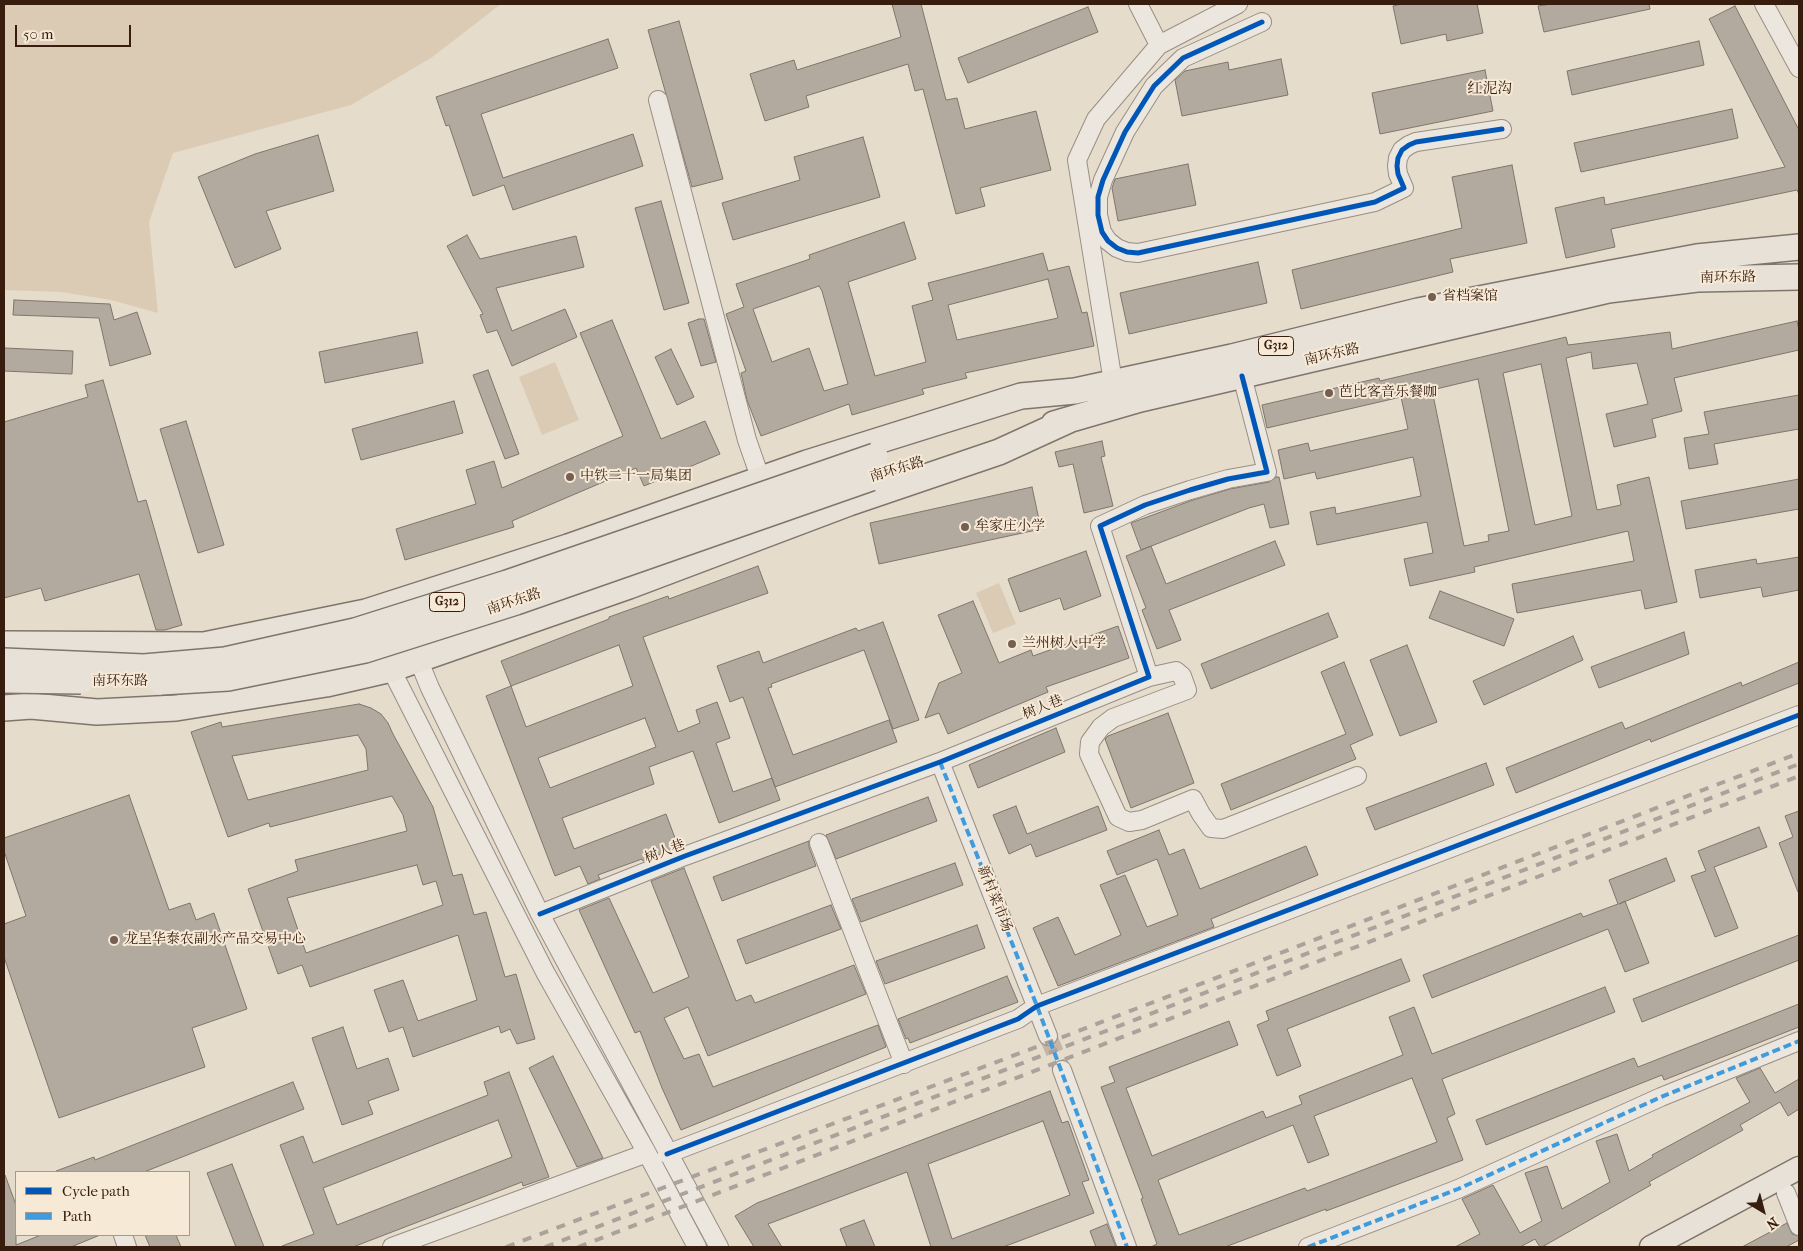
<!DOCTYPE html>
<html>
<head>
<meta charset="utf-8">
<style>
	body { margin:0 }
	#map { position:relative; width:1803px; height:1251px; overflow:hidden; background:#e6dccc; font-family:"IM FELL French Canon",serif }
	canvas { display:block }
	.frame { position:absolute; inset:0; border:5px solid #381c0e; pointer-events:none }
	.legend { position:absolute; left:15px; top:1171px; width:175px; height:65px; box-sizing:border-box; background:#f6ead7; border:1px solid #aa9887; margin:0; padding:6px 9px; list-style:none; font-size:15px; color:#381c0e }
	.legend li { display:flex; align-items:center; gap:10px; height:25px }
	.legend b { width:25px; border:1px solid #aa9887 }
	.north { position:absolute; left:1738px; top:1186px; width:50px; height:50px; -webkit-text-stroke:4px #f6ead7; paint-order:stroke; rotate:143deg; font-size:14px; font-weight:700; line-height:20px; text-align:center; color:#381c0e }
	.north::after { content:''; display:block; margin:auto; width:18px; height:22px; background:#381c0e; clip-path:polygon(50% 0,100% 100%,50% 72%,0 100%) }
	.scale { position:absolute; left:15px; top:25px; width:116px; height:22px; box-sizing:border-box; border:2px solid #381c0e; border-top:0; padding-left:6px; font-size:15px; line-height:18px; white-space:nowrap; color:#381c0e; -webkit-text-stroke:4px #f6ead7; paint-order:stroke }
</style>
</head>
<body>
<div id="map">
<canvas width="1803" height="1251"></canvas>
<div class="frame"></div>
<ul class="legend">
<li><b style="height:6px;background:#0057b8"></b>Cycle path</li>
<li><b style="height:6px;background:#3e9bde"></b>Path</li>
</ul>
<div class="north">N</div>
<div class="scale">50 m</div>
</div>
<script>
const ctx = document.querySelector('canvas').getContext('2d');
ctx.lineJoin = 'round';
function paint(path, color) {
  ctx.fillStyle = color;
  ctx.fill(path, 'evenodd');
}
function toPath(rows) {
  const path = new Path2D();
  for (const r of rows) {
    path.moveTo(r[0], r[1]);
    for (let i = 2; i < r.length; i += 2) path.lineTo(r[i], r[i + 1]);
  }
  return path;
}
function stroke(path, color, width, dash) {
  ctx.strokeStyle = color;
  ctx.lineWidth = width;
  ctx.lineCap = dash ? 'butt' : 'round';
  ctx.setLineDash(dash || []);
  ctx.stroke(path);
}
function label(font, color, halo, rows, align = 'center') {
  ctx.font = font + ' "IM FELL French Canon","Noto Serif SC",serif';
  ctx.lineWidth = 4;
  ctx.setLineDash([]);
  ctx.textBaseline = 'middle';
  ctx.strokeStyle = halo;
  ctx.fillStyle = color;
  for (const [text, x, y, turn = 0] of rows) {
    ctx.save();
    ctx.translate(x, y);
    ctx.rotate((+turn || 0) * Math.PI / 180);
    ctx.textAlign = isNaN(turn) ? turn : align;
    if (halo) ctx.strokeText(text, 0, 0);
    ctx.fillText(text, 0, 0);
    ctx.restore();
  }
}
const green = toPath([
	[4,4,501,4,431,58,351,105,173,153,149,222,158,313,111,300,61,292,4,290],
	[555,362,579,420,542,435,519,377],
	[999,583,1016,624,993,633,976,593]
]);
const building = toPath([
	[892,4,921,4,946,100,957,98,965,129,1036,111,1051,170,980,188,985,206,956,214,923,89,915,91,908,64,806,96,809,107,765,121,750,74,794,60,797,70,901,37,892,4],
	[1402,4,1477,4,1483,33,1447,41,1446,34,1401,44,1393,6,1402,4],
	[1551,4,1649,4,1650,9,1544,32,1538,6,1551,4],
	[1735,6,1799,130,1799,194,1797,190,1611,229,1615,247,1566,258,1555,208,1604,197,1605,205,1785,167,1709,19,1735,6],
	[1088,7,1098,32,968,83,958,58,1088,7],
	[679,21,723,179,692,187,648,30,679,21],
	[608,39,618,68,481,114,503,178,633,134,643,166,513,210,504,185,473,196,449,125,446,126,436,97,608,39],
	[1699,41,1704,65,1572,95,1567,71,1699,41],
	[1281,59,1288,95,1182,116,1175,80,1185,71,1228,62,1229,70,1281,59],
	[1485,70,1493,111,1380,134,1372,93,1485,70],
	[1732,109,1738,138,1581,172,1574,143,1732,109],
	[318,135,334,191,266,211,281,249,235,268,198,177,255,154,318,135],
	[863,137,880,197,733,240,722,203,800,180,794,157,863,137],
	[1188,164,1196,205,1118,221,1112,188,1115,179,1188,164],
	[1512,165,1527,243,1450,259,1453,272,1301,309,1292,270,1462,228,1452,177,1512,165],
	[661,201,689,303,664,310,635,208,661,201],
	[904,222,916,259,848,282,875,376,926,362,912,306,933,300,928,283,1043,253,1048,271,1069,266,1082,313,1087,312,1094,346,965,373,967,378,922,389,924,394,852,415,849,404,761,436,747,400,741,373,746,371,726,314,744,307,736,284,810,259,809,255,904,222],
	[1048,279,1058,318,957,340,948,305,1048,279],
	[819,286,822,291,848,384,824,391,809,348,772,362,753,309,819,286],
	[467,235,480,259,576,236,584,267,496,288,512,331,565,309,577,337,512,366,497,330,487,333,480,315,483,314,447,246,467,235],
	[1258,262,1267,303,1129,334,1120,293,1258,262],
	[14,300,110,304,114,320,137,312,151,354,110,366,99,318,13,315,14,300],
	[699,319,704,319,716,362,701,366,688,323,699,319],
	[612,320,661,439,705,421,720,454,644,486,636,468,512,521,514,527,405,560,396,529,476,504,466,470,494,461,502,488,623,436,580,333,612,320],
	[1797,321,1799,330,1799,350,1674,378,1682,411,1652,419,1656,437,1614,447,1606,414,1648,404,1637,363,1593,369,1591,352,1566,358,1597,510,1621,505,1617,485,1649,477,1677,602,1645,609,1641,590,1517,613,1512,584,1634,561,1628,531,1474,567,1475,572,1410,586,1404,559,1433,553,1427,522,1317,545,1310,512,1335,507,1336,514,1421,496,1413,457,1317,479,1315,472,1284,479,1278,450,1308,443,1310,451,1408,429,1401,397,1267,428,1262,405,1379,378,1380,381,1566,337,1568,345,1670,332,1672,349,1797,321],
	[1541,364,1572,516,1535,525,1503,373,1541,364],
	[1478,379,1509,531,1488,535,1489,541,1464,546,1432,390,1478,379],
	[417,332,423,363,325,383,319,352,417,332],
	[4,348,73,351,72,374,4,371,4,348],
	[671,349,694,397,677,405,655,357,671,349],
	[488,370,519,454,505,459,473,375,488,370],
	[103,380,138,502,146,500,182,625,165,630,156,630,139,574,45,601,41,588,4,598,4,422,88,397,85,385,103,380],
	[1799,395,1799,429,1714,444,1718,464,1689,469,1684,438,1709,434,1704,412,1799,395],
	[454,401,463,433,361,460,352,429,454,401],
	[186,421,224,545,198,553,160,429,186,421],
	[1102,441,1105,456,1101,457,1113,506,1084,513,1073,464,1059,467,1055,452,1102,441],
	[1276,477,1279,477,1289,524,1270,528,1264,504,1249,508,1141,550,1131,523,1193,500,1230,489,1269,482,1276,477],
	[1799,479,1799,509,1686,529,1681,501,1799,479],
	[1032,487,1041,529,879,564,870,523,1032,487],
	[1275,541,1285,565,1169,610,1181,640,1157,649,1142,610,1146,608,1126,556,1151,546,1166,584,1275,541],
	[1086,551,1101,596,1064,610,1060,598,1020,612,1008,579,1086,551],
	[1799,557,1799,590,1763,597,1761,587,1700,598,1695,570,1756,559,1757,564,1799,557],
	[758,566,768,593,643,637,678,732,700,723,696,710,717,702,730,738,716,743,733,792,772,778,780,800,719,823,693,751,649,767,654,784,562,818,574,849,666,814,678,846,676,848,643,861,642,859,598,875,600,879,588,884,580,866,555,876,486,696,511,686,501,661,609,619,609,617,668,596,669,599,758,566],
	[619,645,633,686,526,727,511,686,619,645],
	[645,718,656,747,550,788,538,758,645,718],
	[1440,591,1514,619,1504,646,1429,618,1440,591],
	[973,601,999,663,1031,650,1033,656,1118,626,1129,658,1046,687,1048,692,948,734,939,713,925,718,939,683,962,673,938,615,973,601],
	[1328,613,1338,637,1211,689,1201,664,1328,613],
	[883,622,919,720,893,729,864,650,771,684,772,687,768,688,793,755,889,720,897,742,775,787,743,697,730,702,717,666,759,651,763,663,856,628,858,631,883,622],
	[1684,632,1689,654,1599,688,1591,667,1684,632],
	[1573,636,1583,660,1484,705,1473,681,1573,636],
	[1407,645,1437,722,1400,736,1370,660,1407,645],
	[1344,662,1373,735,1350,745,1356,759,1231,810,1221,784,1346,734,1321,672,1344,662],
	[1799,662,1799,683,1651,742,1650,739,1516,793,1506,768,1622,722,1625,729,1741,682,1742,686,1799,662],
	[359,704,371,708,381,714,388,723,393,734,433,807,453,876,462,874,474,915,486,912,505,977,516,974,535,1039,517,1044,510,1029,501,1033,499,1026,413,1057,403,1027,389,1032,374,990,403,980,418,1021,477,1000,458,935,310,987,302,965,278,974,248,889,298,871,295,860,407,831,403,815,392,796,270,827,269,823,228,837,191,732,221,722,222,727,359,704],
	[358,735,366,749,368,770,248,800,232,756,358,735],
	[417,865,423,885,436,881,443,905,306,953,287,898,417,865],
	[1168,713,1194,783,1131,808,1105,739,1108,736,1168,713],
	[1056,728,1065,752,978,788,969,765,1056,728],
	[1486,763,1494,785,1375,830,1366,808,1486,763],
	[129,795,169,910,190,903,196,920,214,913,247,1009,192,1028,205,1067,59,1118,4,957,4,924,26,916,4,851,4,838,129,795],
	[928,797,937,821,836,859,826,835,928,797],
	[1016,806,1027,834,1098,806,1107,830,1036,857,1031,844,1009,854,993,815,1016,806],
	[1799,811,1799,892,1798,892,1779,843,1793,837,1785,816,1799,811],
	[1759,827,1767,847,1714,867,1738,928,1715,937,1691,876,1706,871,1698,851,1759,827],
	[1159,830,1169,855,1184,849,1200,889,1306,846,1318,875,1211,919,1214,927,1058,986,1033,928,1058,917,1075,955,1121,935,1100,885,1125,875,1147,927,1178,915,1157,859,1117,875,1107,851,1159,830],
	[809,841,809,847,816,866,722,901,713,877,809,841],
	[1666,858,1675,881,1619,904,1625,901,1649,963,1625,972,1608,929,1432,998,1423,975,1581,913,1583,917,1618,904,1609,880,1666,858],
	[955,863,963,885,861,922,852,899,955,863],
	[684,868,736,1001,751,995,755,1003,854,965,866,994,708,1056,688,1007,664,1018,684,1059,699,1054,713,1087,878,1025,886,1047,681,1130,662,1088,640,1031,635,1033,579,910,609,898,653,993,689,977,651,881,684,868],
	[831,905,841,929,746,964,737,940,831,905],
	[977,925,985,948,885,984,876,961,977,925],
	[1799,935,1799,960,1642,1022,1633,999,1799,935],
	[1401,959,1410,981,1287,1029,1301,1066,1277,1076,1257,1025,1269,1020,1266,1011,1401,959],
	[1007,976,1018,1002,910,1043,908,1038,906,1039,898,1019,1007,976],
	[1605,987,1615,1012,1442,1079,1455,1114,1447,1118,1463,1160,1326,1211,1326,1209,1225,1247,1151,1247,1157,1244,1141,1199,1143,1198,1101,1087,1115,1082,1109,1067,1229,1021,1238,1045,1126,1088,1152,1156,1263,1111,1266,1118,1302,1104,1299,1096,1403,1055,1389,1017,1414,1007,1432,1054,1605,987],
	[1412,1078,1437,1142,1307,1191,1305,1188,1179,1235,1158,1180,1293,1125,1308,1163,1329,1155,1314,1116,1412,1078],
	[1799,1004,1799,1027,1664,1080,1662,1075,1486,1145,1476,1120,1634,1058,1638,1067,1799,1004],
	[343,1027,357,1069,388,1058,399,1090,368,1101,373,1114,342,1125,312,1038,343,1027],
	[553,1056,603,1158,577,1167,529,1068,553,1056],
	[1760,1068,1775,1093,1799,1079,1799,1109,1788,1116,1780,1102,1740,1125,1743,1130,1649,1182,1651,1185,1542,1247,1540,1247,1535,1239,1520,1247,1455,1247,1480,1234,1462,1199,1493,1185,1520,1233,1542,1221,1525,1173,1547,1166,1562,1209,1610,1182,1596,1141,1617,1134,1629,1171,1653,1157,1652,1155,1750,1102,1736,1078,1760,1068],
	[509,1072,549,1177,523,1186,522,1182,353,1247,282,1247,282,1246,314,1234,280,1145,303,1136,313,1163,488,1095,484,1082,509,1072],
	[498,1120,512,1157,337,1225,323,1188,498,1120],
	[293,1082,304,1109,144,1172,56,1172,56,1171,94,1157,95,1160,293,1082],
	[1050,1091,1062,1123,1068,1121,1089,1180,1082,1182,1094,1213,1003,1247,931,1247,907,1172,768,1224,782,1247,754,1247,735,1216,757,1203,1050,1091],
	[1043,1121,1070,1195,952,1239,928,1164,1043,1121],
	[232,1164,264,1247,236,1247,207,1173,232,1164],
	[4,1175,5,1175,16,1205,16,1245,41,1235,100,1235,71,1247,4,1247,4,1175],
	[864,1220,875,1247,847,1247,840,1229,864,1220],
	[1787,1223,1792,1234,1799,1236,1799,1240,1786,1247,1742,1247,1787,1223],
	[1107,1224,1116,1247,1096,1247,1090,1231,1107,1224],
	[145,1235,176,1235,181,1247,150,1247,145,1235]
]);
const minorTunnel = toPath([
	[1048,1036,1062,1070]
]);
const minor = toPath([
	[1138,4,1159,45],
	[1764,4,1799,68],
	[1262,22,1183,58,1154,86,1125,132,1103,180,1098,197,1098,215,1102,232,1108,241,1117,248,1127,252,1138,253,1375,202,1404,188,1398,174,1397,166,1398,158,1402,150,1409,145,1416,142,1502,129],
	[658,100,747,440,761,480],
	[1113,382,1077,160,1096,119,1159,45,1238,4],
	[375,635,391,669,545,972,647,1153,697,1247],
	[414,649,430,688,540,914,719,1247],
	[1149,677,1176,671,1182,676,1187,690,1113,718,1101,727,1090,742,1089,754,1118,817,1129,822,1142,820,1193,799,1201,814,1211,828,1223,829,1357,776],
	[940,762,1048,1036],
	[819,843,904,1064],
	[540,914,685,856,940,762,1149,677,1100,526,1145,505,1190,490,1228,479,1267,472,1242,376],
	[1062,1070,1127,1247],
	[667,1154,1018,1019,1037,1006,1799,715],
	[1786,1193,1799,1226],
	[123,1235,127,1247],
	[392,1247,647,1153],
	[1308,1247,1458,1189,1661,1097,1799,1041]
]);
const major = toPath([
	[1651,1247,1799,1168]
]);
const highway = toPath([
	[1054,424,1140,399,1608,290,1697,279,1799,277],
	[4,644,204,645,366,612,568,547,807,463,1021,396,1075,391,1232,357,1418,311,1601,275,1697,257,1799,247],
	[4,708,31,706,97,712,176,708,326,684,391,669,629,586,849,503,999,452,1069,420]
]);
const rail = toPath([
	[506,1247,1068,1035,1799,753],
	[545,1247,1799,764],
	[578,1247,1799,776]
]);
const highwayBridge = toPath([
	[4,661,144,667,225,660,355,631,507,583,875,456],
	[4,680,81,681],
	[161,682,228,678,365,650,516,602,871,478]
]);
const quiet = toPath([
	[940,762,1037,1006,1127,1247],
	[1308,1247,1458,1189,1661,1097,1799,1041]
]);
const cycleway = toPath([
	[1262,22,1183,58,1154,86,1125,132,1103,180,1098,197,1098,215,1102,232,1108,241,1117,248,1127,252,1138,253,1375,202,1404,188,1398,174,1397,166,1398,158,1402,150,1409,145,1416,142,1502,129],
	[540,914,685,856,940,762,1149,677,1100,526,1145,505,1190,490,1228,479,1267,472,1242,376],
	[667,1154,1018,1019,1037,1006,1799,715]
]);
const markers = [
	[1432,297,5,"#755f50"],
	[1329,393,5,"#755f50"],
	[570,477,5,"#755f50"],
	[965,527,5,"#755f50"],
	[1012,644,5,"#755f50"],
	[114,940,5,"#755f50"]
];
const shields = [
	[1276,346,35],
	[447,602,35]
];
const shieldNames = [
	["G312",1276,346],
	["G312",447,602]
];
const streetNames = [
	["南环东路",1728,278,-1],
	["南环东路",1332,355,-13],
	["南环东路",897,470,-17],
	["南环东路",514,602,-18],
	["南环东路",120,682],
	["树人巷",1043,708,-22],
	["树人巷",665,852,-21],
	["新村菜市场",994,899,68]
];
const poiNames = [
	["省档案馆",1442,297],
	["芭比客音乐餐咖",1339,393],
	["中铁二十一局集团",580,477],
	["牟家庄小学",975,527],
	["兰州树人中学",1022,644],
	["龙呈华泰农副水产品交易中心",124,940]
];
const neighbourhoodNames = [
	["红泥沟",1490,89]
];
paint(green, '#dbcbb5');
paint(building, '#b3aa9f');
stroke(building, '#7f756b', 1);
stroke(minorTunnel, '#c3b6a6', 18, [18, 9]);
stroke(minor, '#988e84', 20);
stroke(major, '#7f756b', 25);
stroke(highway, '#7f756b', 28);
stroke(minor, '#ebe6de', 18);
stroke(major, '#e8e1d8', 22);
stroke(highway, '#e8e1d8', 25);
stroke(rail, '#aaa29b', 4, [9, 9]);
stroke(highwayBridge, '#7f756b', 28, []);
stroke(highwayBridge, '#e8e1d8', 25);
stroke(quiet, '#3e9bde', 4, [8, 4]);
stroke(cycleway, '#0057b8', 5);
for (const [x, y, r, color] of markers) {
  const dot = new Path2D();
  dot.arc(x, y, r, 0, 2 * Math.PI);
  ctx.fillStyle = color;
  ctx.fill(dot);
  stroke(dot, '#f6ead7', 2);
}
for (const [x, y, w] of shields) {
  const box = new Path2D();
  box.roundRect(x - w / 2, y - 9.5, w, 19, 4);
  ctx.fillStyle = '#f6ead7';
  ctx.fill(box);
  stroke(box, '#381c0e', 1);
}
label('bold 12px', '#381c0e', null, shieldNames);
label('14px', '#381c0e', '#f6ead7', streetNames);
label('14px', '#381c0e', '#f6ead7', poiNames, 'left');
label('15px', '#381c0e', '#f6ead7', neighbourhoodNames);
</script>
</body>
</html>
